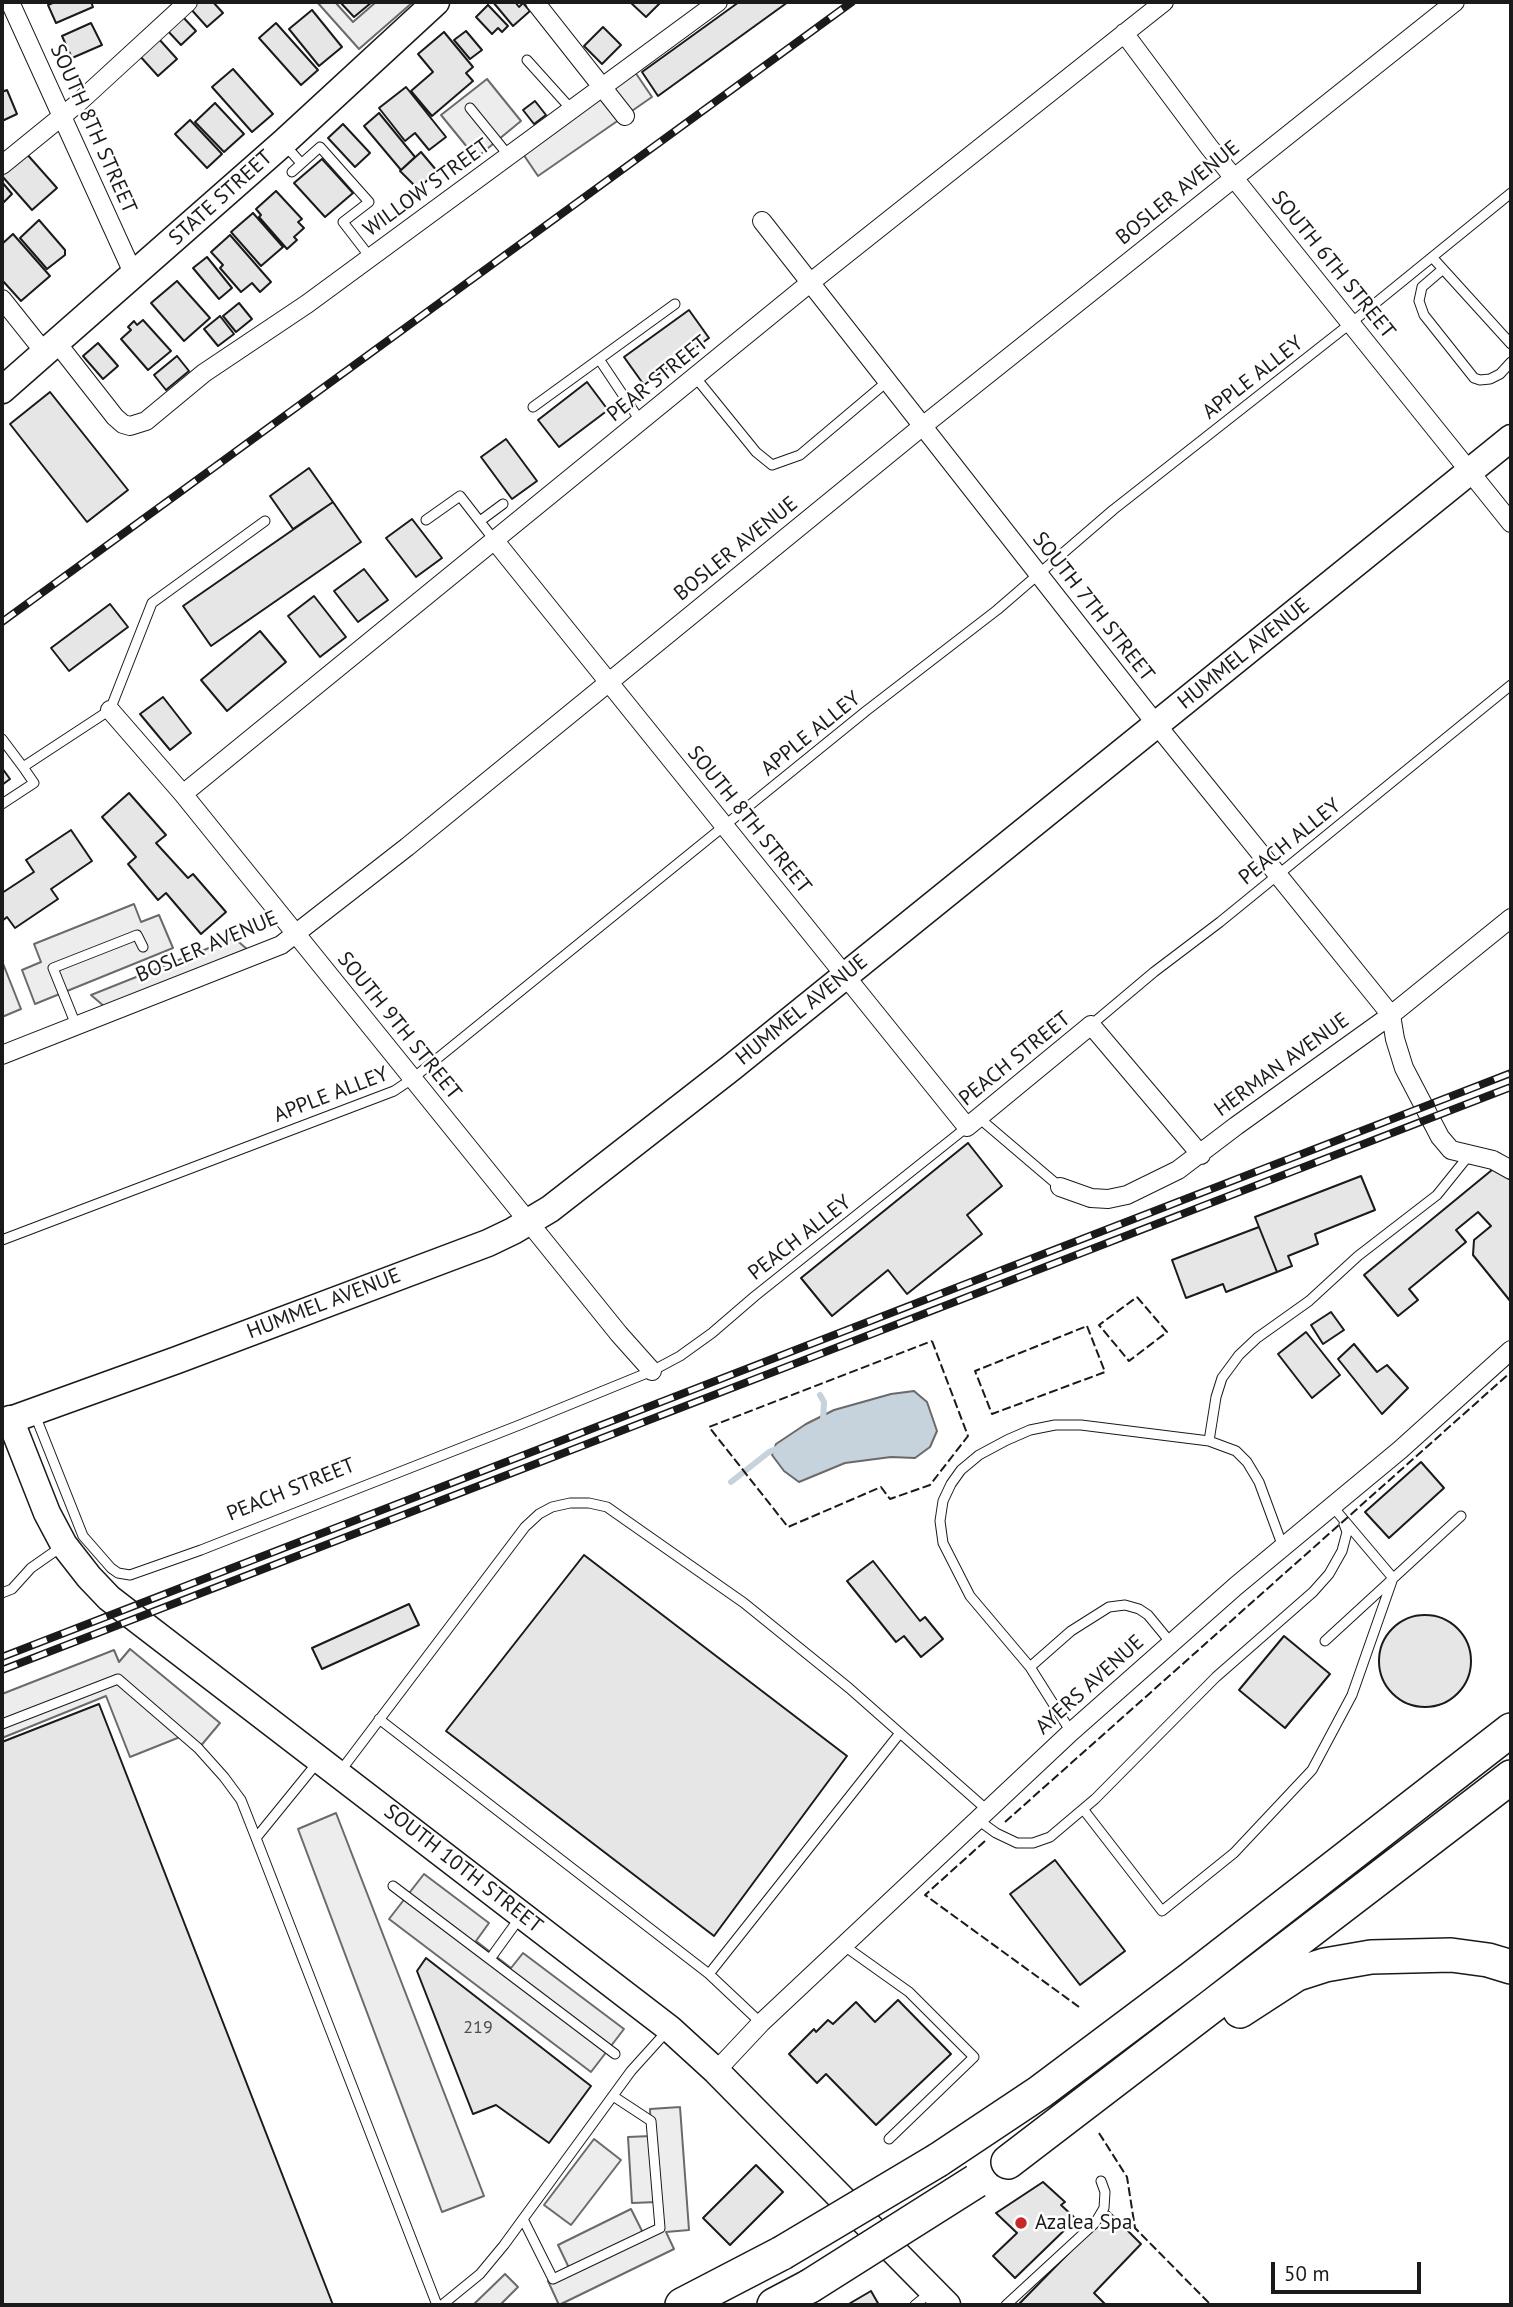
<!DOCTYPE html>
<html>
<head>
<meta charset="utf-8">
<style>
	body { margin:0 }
	#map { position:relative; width:1513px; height:2307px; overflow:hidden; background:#fff; font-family:"PT Sans",sans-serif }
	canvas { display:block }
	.frame { position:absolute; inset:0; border:4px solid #1a1a1a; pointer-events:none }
	.scale { position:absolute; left:1271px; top:2262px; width:150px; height:32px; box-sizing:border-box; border:4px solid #1a1a1a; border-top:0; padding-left:9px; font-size:21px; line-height:24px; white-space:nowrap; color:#1a1a1a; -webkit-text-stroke:5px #fff; paint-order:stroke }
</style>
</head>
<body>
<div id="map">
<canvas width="1513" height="2307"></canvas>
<div class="frame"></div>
<div class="scale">50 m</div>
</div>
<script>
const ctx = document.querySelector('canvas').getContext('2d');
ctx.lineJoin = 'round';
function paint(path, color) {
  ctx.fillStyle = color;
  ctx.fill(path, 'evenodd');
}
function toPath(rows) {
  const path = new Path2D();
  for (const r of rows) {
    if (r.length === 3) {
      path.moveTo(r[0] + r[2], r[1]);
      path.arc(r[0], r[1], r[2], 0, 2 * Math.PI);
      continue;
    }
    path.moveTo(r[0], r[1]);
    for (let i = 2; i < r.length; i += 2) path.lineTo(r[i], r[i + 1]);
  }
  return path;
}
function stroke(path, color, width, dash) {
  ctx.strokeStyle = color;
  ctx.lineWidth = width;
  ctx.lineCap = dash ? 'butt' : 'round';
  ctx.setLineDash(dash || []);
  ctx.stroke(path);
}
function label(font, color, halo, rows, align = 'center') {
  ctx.font = font + ' "PT Sans",sans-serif';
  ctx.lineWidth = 5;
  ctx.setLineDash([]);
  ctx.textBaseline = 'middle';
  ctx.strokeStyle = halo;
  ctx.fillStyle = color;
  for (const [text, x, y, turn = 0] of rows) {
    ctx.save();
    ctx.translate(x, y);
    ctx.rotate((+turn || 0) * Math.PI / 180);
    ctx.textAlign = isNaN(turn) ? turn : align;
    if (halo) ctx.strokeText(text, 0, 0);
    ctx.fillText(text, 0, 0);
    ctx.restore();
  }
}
const parking = toPath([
	[317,2,335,2,353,22,376,2,413,2,359,49,317,2],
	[635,72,652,97,538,176,521,151,635,72],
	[487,79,521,121,476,158,441,115,487,79],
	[134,904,141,922,159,915,173,948,35,1004,22,970,41,962,34,944,134,904],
	[234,938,247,949,105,1007,91,995,234,938],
	[2,961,21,1009,2,1017,2,961],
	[130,1649,220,1723,199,1748,185,1735,130,1757,106,1696,2,1738,2,1694,114,1650,119,1662,130,1649],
	[336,1813,484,2196,442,2212,298,1829,336,1813],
	[424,1874,489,1923,476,1941,511,1968,523,1953,624,2029,591,2072,389,1919,424,1874],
	[680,2107,689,2230,666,2232,674,2249,559,2305,548,2281,570,2270,558,2245,631,2209,644,2235,659,2228,657,2202,632,2203,628,2137,651,2136,650,2109,680,2107],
	[594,2139,621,2160,571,2225,544,2205,594,2139],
	[505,2274,518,2287,500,2305,473,2305,505,2274]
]);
const water = toPath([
	[914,1391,927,1402,937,1431,930,1447,915,1458,891,1457,845,1463,799,1482,784,1471,772,1455,776,1444,806,1424,834,1410,891,1394,914,1391]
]);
const stream = toPath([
	[820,1395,824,1402,823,1420],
	[731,1482,769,1452,781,1447]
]);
const building = toPath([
	[55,2,91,2,93,7,56,23,48,5,55,2],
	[195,2,213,2,223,13,207,27,189,7,195,2],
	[340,2,372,2,354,17,340,2],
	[493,2,515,2,519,7,523,3,530,11,513,26,493,2],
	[630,2,661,2,646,17,630,2],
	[739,2,788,2,658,96,642,72,739,2],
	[488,5,508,26,502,32,498,28,492,34,476,17,488,5],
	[312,10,342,47,319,66,289,29,312,10],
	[182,16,196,31,181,45,166,29,182,16],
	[91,23,102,45,72,58,62,36,91,23],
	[276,23,318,70,301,85,259,38,276,23],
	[603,27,621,45,602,64,584,46,603,27],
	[466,31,482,50,470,59,454,40,466,31],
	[444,32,473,67,466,73,473,81,432,116,411,91,433,72,418,54,444,32],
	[158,38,177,59,158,76,139,55,158,38],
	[233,69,273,114,252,132,212,87,233,69],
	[406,87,446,137,429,150,415,133,405,141,379,108,406,87],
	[7,90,17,114,2,121,2,92,7,90],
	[535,101,546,115,534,124,523,110,535,101],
	[215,103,244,134,224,152,195,122,215,103],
	[379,113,415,157,401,170,364,126,379,113],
	[190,120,222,154,207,168,175,134,190,120],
	[343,124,370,153,355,167,328,138,343,124],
	[25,152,57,188,32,210,2,176,2,172,25,152],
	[421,152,437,171,418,189,400,171,421,152],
	[322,159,353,193,325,217,294,183,322,159],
	[2,182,12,194,2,204,2,182],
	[276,191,302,219,298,222,304,228,294,237,297,240,287,249,259,217,261,215,256,209,276,191],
	[253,213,283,247,261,266,231,232,253,213],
	[39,220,65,250,65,255,47,269,20,238,39,220],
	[13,234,50,276,21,301,2,280,2,244,13,234],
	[230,235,271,282,260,292,252,283,241,292,220,268,223,265,211,252,230,235],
	[207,257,232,288,219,299,193,268,207,257],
	[177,281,210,318,184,341,151,303,177,281],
	[239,303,252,319,236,332,223,316,239,303],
	[689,310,709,338,644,385,624,357,689,310],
	[220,316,234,334,218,346,204,329,220,316],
	[143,320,171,351,148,370,121,339,131,330,128,327,134,321,137,325,143,320],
	[98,343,118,366,103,379,83,356,98,343],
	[177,356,189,371,166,390,154,375,177,356],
	[587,382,608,410,559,447,538,420,587,382],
	[50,392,128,490,87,522,10,424,50,392],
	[506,439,537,481,512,499,481,457,506,439],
	[309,468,333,502,293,529,270,496,309,468],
	[333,502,361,542,211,646,183,606,333,502],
	[412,519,442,558,416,577,386,538,412,519],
	[364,569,388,600,358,622,334,591,364,569],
	[314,596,346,637,320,657,288,616,314,596],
	[110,604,128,627,69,671,51,648,110,604],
	[260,631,286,662,227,711,201,680,260,631],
	[163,697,191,733,170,750,140,714,163,697],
	[2,768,10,779,2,785,2,768],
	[129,793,166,835,156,843,188,878,193,874,226,912,201,934,166,893,158,900,128,864,136,857,102,817,129,793],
	[71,830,92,861,51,889,58,899,15,928,7,917,2,921,2,893,34,872,26,860,71,830],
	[968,1143,1002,1186,967,1215,982,1234,907,1294,888,1270,832,1316,801,1278,968,1143],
	[1498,1165,1511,1181,1511,1302,1473,1255,1474,1240,1491,1226,1478,1212,1456,1230,1466,1242,1409,1289,1418,1300,1398,1316,1364,1275,1498,1165],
	[1361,1176,1375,1210,1315,1234,1318,1244,1288,1256,1292,1266,1277,1272,1255,1217,1361,1176],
	[1259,1227,1277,1272,1226,1292,1223,1284,1186,1298,1172,1260,1259,1227],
	[1331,1312,1344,1330,1323,1344,1311,1325,1331,1312],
	[1306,1332,1340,1375,1312,1398,1278,1354,1306,1332],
	[1354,1344,1377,1372,1387,1365,1408,1388,1382,1414,1338,1359,1354,1344],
	[1421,1462,1444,1488,1389,1538,1365,1512,1421,1462],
	[584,1555,847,1756,714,1936,446,1731,584,1555],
	[873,1561,920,1621,925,1617,943,1639,921,1657,904,1636,896,1642,847,1581,873,1561],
	[409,1604,419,1625,322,1669,312,1648,409,1604],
	[1425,1661,46],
	[1284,1636,1330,1674,1285,1728,1239,1690,1284,1636],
	[99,1704,333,2305,2,2305,2,1742,99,1704],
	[1055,1860,1125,1951,1080,1985,1010,1894,1055,1860],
	[426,1958,591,2086,549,2143,496,2105,473,2114,417,1971,426,1958],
	[898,2000,951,2054,876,2125,826,2074,817,2083,789,2054,814,2029,816,2032,828,2020,833,2024,856,2002,875,2022,898,2000],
	[756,2165,783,2192,730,2245,703,2218,756,2165],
	[1043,2182,1065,2202,1061,2205,1076,2219,1015,2278,993,2256,1017,2233,996,2213,1043,2182],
	[1109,2212,1141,2244,1094,2293,1106,2305,1018,2305,1109,2212],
	[871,2291,879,2305,847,2305,871,2291]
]);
const lane = toPath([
	[527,60,572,110],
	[470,108,509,156],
	[284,144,301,163],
	[292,172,320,147,369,202,343,222,370,257],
	[1432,257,1511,344],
	[1443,269,1422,287,1419,301,1424,315,1474,378,1480,380,1490,379,1500,374,1511,362],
	[599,359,641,422],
	[696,378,756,452,772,465,800,455,889,380],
	[533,407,675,304],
	[426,520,460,496,495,541],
	[480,521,503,504],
	[2,739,23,767],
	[2,804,34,783,23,767,110,710,152,603,265,521],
	[76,1025,53,968,137,935,143,947],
	[1091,1025,1154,972,1220,922,1511,685],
	[979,1118,1060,1187],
	[2,1240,394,1091,412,1079,866,711,997,610,1113,510,1351,323,1511,193],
	[35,1415,83,1536,111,1568,118,1573,130,1575,201,1550,522,1424,652,1371,680,1356,712,1333,755,1296,967,1127],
	[1209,1441,1216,1397,1222,1378,1239,1355,1257,1338,1309,1301,1358,1256,1437,1195,1470,1154],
	[2,1593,12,1589,31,1568,61,1547],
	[1325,1641,1461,1516],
	[1030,1667,1071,1631,1109,1607,1125,1605,1139,1609,1148,1615,1171,1643],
	[379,1719,709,1974,761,2023],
	[2,1724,118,1679,198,1748,224,1777,241,1800,256,1838,437,2305],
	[1071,1732,1030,1667,970,1596,943,1543,940,1521,943,1501,951,1484,961,1470,979,1455,1007,1440,1030,1430,1055,1425,1081,1425,1209,1441,1236,1451,1247,1462,1259,1482,1283,1547],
	[339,1773,525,1527,539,1514,552,1507,570,1503,589,1503,607,1507,744,1603,849,1688,986,1809],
	[1083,1809,1162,1911,1234,1853,1312,1770,1352,1695,1393,1578,1333,1507],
	[978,1820,996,1833,1017,1843,1033,1843,1050,1837,1095,1799,1216,1677,1313,1592,1329,1574,1342,1551,1347,1532,1344,1524],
	[256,1838,317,1763],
	[393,1886,615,2054],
	[843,1945,909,1992,974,2057,889,2139],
	[490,1959,521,1916],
	[709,1974,900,1733],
	[523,2219,553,2279,660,2228,651,2121,613,2096],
	[442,2305,480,2274,504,2245,631,2071,668,2030],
	[915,2305,931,2292],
	[1006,2305,1095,2223,1104,2208,1105,2192,1101,2181]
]);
const street = toPath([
	[10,2,134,275],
	[535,2,625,116],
	[1124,33,1209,147,1511,523],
	[2,165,77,104,188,2],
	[762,221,1156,724,1391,1015,1395,1039,1404,1068,1440,1137,1451,1150,1493,1160,1511,1170],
	[2,299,45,353],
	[57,343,115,417,123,424,130,426,146,421,204,373,307,304,718,2],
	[495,541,967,1127,1091,1025,1201,1155],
	[110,710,183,794,619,1334,652,1371],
	[183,794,811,282,1164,2],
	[2,1055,281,945,407,847,924,425,1455,2],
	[1060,1187,1091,1198,1108,1199,1127,1195,1178,1170,1236,1126,1391,1015,1511,918],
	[716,2071,761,2023,1071,1732,1236,1586,1400,1450,1511,1350]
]);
const secondary = toPath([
	[2,390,283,143,436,2],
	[10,1419,47,1513,64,1545,89,1577,109,1598,670,2029,716,2071,947,2305],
	[2,1423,177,1360,488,1243,513,1231,550,1209,731,1068,1511,438]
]);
const highway = toPath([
	[1240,2011,1297,1974,1325,1965,1371,1957,1451,1955,1488,1960,1511,1967],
	[938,2160,1040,2092,1192,1978,1511,1730],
	[1008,2162,1511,1777],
	[682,2305,782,2253],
	[774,2305,810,2286]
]);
const rail = toPath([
	[2,622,852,2],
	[2,1657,1511,1073],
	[2,1670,1511,1087]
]);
const highwayBridge = toPath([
	[782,2253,938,2160],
	[810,2286,976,2181]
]);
const fence = toPath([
	[1137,1297,1167,1332,1129,1361,1099,1325,1137,1297],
	[1087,1326,1105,1372,992,1414,975,1371,1087,1326],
	[932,1341,968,1436,930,1485,890,1499,881,1487,788,1527,709,1427,932,1341],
	[1005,1822,1511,1372],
	[985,1841,925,1895,1079,2007],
	[1099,2133,1127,2177,1135,2228,1211,2305]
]);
const markers = [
	[1021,2223,7,"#c62828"]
];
const numberNames = [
	["219",478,2028]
];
const streetNames = [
	["SOUTH 8TH STREET",93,129,66],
	["WILLOW STREET",427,188,-36],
	["BOSLER AVENUE",1178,193,-39],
	["STATE STREET",221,198,-42],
	["SOUTH 6TH STREET",1333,265,51],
	["APPLE ALLEY",1253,378,-38],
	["PEAR STREET",658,379,-39],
	["BOSLER AVENUE",736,549,-39],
	["SOUTH 7TH STREET",1093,607,52],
	["HUMMEL AVENUE",1244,654,-39],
	["APPLE ALLEY",811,734,-39],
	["SOUTH 8TH STREET",749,820,51],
	["PEACH ALLEY",1290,842,-39],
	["BOSLER AVENUE",207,947,-23],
	["HUMMEL AVENUE",802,1010,-39],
	["SOUTH 9TH STREET",399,1026,51],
	["PEACH STREET",1015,1059,-39],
	["HERMAN AVENUE",1282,1065,-36],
	["APPLE ALLEY",331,1095,-21],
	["PEACH ALLEY",800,1238,-38],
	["HUMMEL AVENUE",324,1304,-21],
	["PEACH STREET",291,1490,-22],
	["AYERS AVENUE",1090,1685,-42],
	["SOUTH 10TH STREET",463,1869,38]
];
const poiNames = [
	["Azalea Spa",1035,2223]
];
paint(parking, '#ededed');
stroke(parking, '#6a6a6a', 2);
paint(water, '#c6d2dc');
stroke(water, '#6a6a6a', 2);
stroke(stream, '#c6d2dc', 6);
paint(building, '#e6e6e6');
stroke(building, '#1a1a1a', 2);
stroke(lane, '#1a1a1a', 11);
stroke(street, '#1a1a1a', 20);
stroke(secondary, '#1a1a1a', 29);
stroke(highway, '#1a1a1a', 36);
stroke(lane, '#fff', 9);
stroke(street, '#fff', 18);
stroke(secondary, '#fff', 26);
stroke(highway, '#fff', 33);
stroke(rail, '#1a1a1a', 8);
stroke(rail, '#fff', 5, [16]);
stroke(highwayBridge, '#1a1a1a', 36, []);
stroke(highwayBridge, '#fff', 33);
stroke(fence, '#1a1a1a', 2, [9, 3.5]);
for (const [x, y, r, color] of markers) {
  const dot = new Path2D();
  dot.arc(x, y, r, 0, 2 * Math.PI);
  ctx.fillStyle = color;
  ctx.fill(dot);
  stroke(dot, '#fff', 2.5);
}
label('18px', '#4d4d4d', null, numberNames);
label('21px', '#1a1a1a', '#fff', streetNames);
label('21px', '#1a1a1a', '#fff', poiNames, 'left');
</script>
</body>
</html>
